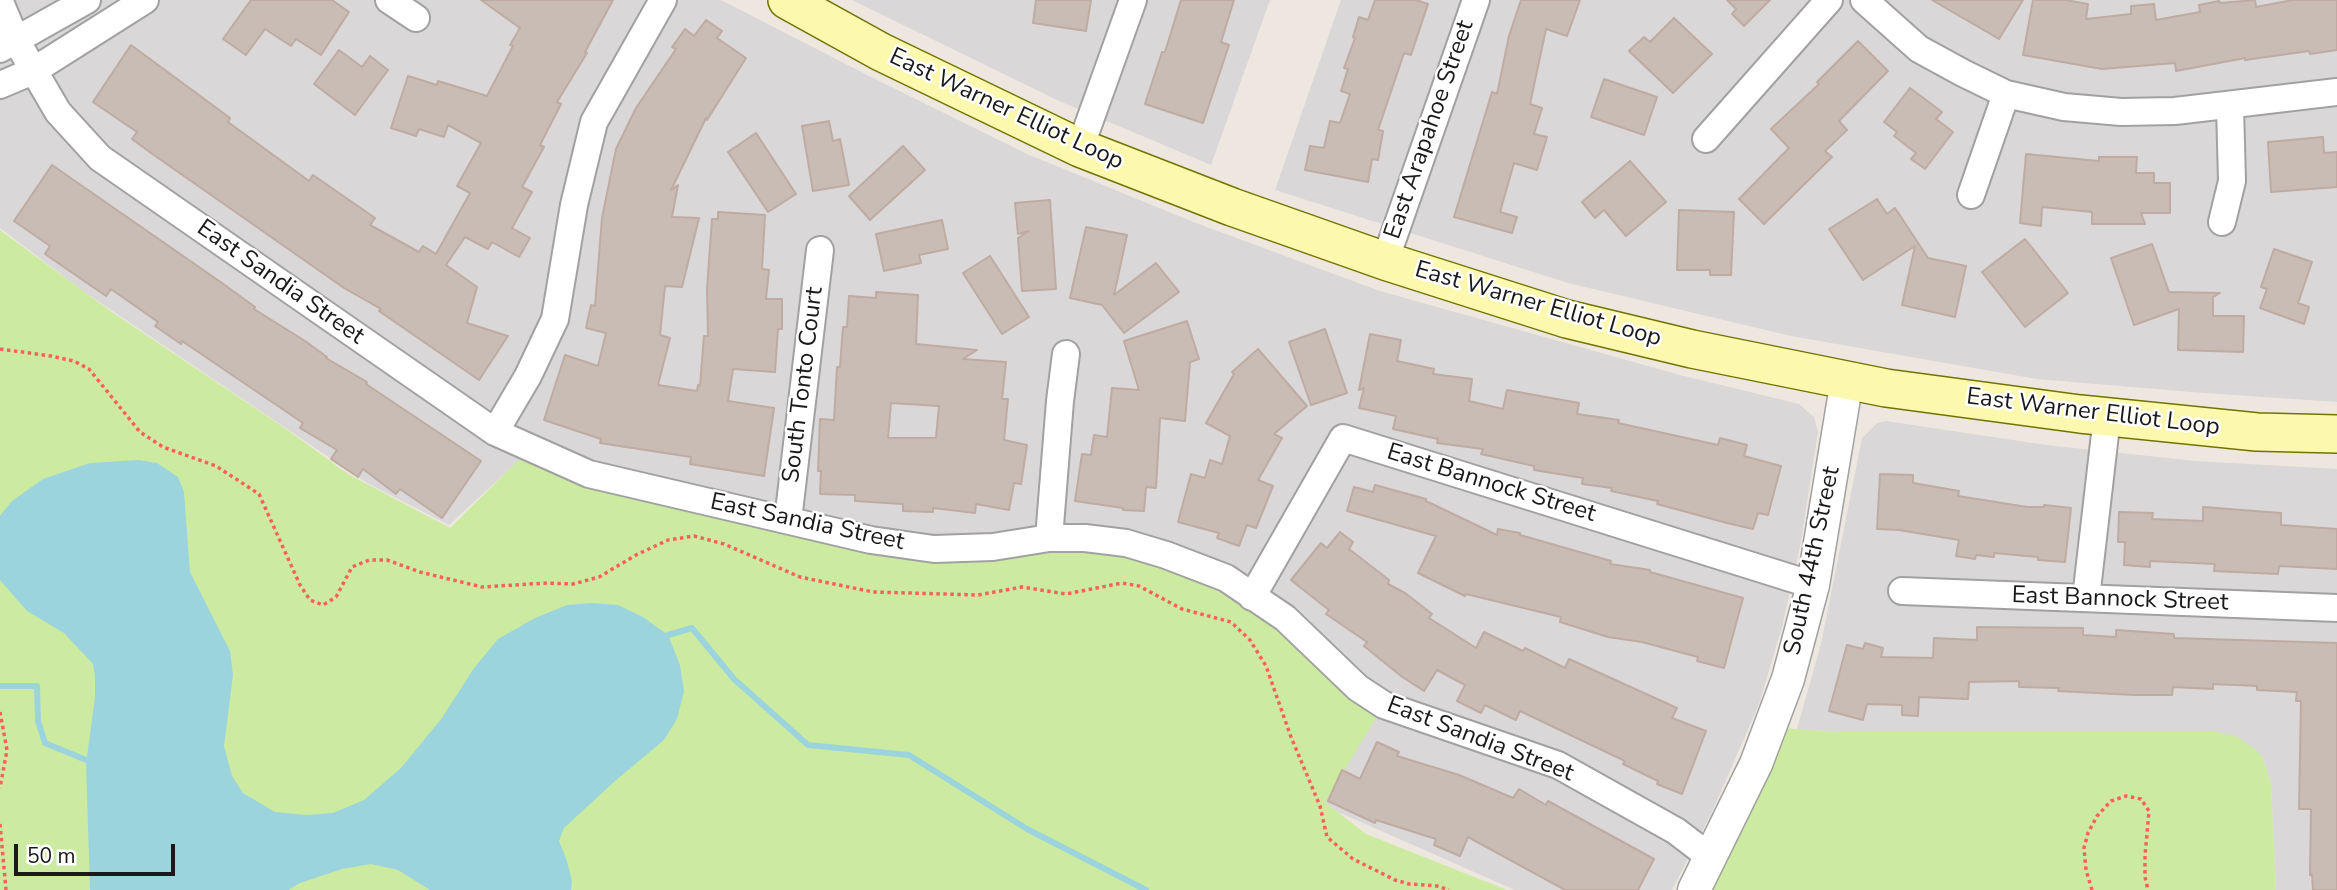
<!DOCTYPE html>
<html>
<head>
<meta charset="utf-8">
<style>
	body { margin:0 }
	#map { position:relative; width:2337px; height:890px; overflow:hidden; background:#ede7df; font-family:"Nunito Sans",sans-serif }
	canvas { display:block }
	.scale { position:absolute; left:14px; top:844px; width:161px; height:32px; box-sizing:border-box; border:4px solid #1a1a1a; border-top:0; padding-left:9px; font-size:21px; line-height:24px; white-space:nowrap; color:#1a1a1a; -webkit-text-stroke:5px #fff; paint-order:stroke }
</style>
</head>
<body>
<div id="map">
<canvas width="2337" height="890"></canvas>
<div class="scale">50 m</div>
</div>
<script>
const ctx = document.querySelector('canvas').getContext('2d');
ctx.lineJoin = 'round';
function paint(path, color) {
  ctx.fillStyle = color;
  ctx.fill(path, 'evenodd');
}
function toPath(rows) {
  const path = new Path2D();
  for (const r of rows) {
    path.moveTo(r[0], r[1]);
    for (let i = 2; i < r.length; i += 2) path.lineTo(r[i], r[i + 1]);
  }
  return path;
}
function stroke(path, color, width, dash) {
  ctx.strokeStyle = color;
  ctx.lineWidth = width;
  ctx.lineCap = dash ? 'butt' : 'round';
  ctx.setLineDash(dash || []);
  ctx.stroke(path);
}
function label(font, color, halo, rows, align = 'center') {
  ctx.font = font + ' "Nunito Sans",sans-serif';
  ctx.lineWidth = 5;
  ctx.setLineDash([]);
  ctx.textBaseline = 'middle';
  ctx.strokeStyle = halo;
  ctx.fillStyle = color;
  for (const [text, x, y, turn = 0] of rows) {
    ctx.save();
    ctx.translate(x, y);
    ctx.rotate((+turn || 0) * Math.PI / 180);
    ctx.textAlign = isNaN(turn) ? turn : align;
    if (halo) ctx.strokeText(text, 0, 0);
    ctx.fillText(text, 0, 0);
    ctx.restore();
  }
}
const residential = toPath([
	[0,0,721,0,867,75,1027,154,1196,223,1380,291,1680,375,1799,404,1814,417,1818,432,1800,547,1782,627,1759,704,1711,814,1672,890,1515,890,1322,805,1368,679,1325,643,1035,529,965,536,930,537,889,531,649,479,537,444,449,525,367,483,83,291,0,228],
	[852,0,1270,0,1211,165,1057,100],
	[1341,0,2337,0,2337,402,2191,392,2037,379,1791,336,1568,283,1275,190],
	[1886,421,2046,445,2195,461,2337,469,2337,890,2276,890,2271,784,2263,758,2216,732,1839,732,1797,729,1821,644,1862,438,1877,423]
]);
const grass = toPath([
	[0,230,109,310,289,431,348,474,450,528,530,449,871,540,1049,538,1226,578,1384,705,1325,802,1366,834,1507,890,0,890],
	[1770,727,1839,732,2216,732,2236,736,2256,750,2263,758,2271,784,2276,890,1694,890]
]);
const water = toPath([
	[139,460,157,463,178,477,184,492,190,572,230,651,233,675,224,746,232,776,243,793,275,812,307,815,333,813,364,800,401,768,442,718,474,668,498,639,535,618,567,605,591,603,618,605,643,617,668,635,680,665,684,691,677,719,664,740,615,781,564,828,559,841,567,861,572,881,571,890,430,890,398,870,371,864,342,869,300,883,288,890,90,890,86,764,95,697,95,677,93,664,64,633,27,611,0,580,0,516,12,501,43,479,90,463]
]);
const stream = toPath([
	[663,641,668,635,692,628,734,679,808,745,909,755,1027,829,1146,890],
	[0,686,37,686,38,721,45,743,91,762]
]);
const building = toPath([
	[251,0,332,0,349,12,321,55,296,39,291,46,265,29,246,55,223,39,251,0],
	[481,0,613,0,585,52,587,53,557,102,561,104,540,145,544,147,522,187,532,192,512,228,530,238,519,257,492,242,488,249,465,237,446,265,477,287,467,323,508,336,479,380,379,311,381,309,344,288,151,153,132,139,137,132,93,102,131,45,230,118,228,122,309,181,313,175,375,218,370,225,419,252,423,246,436,254,470,193,457,186,481,143,448,125,444,137,419,129,416,136,391,128,408,76,437,85,438,81,487,96,513,46,510,45,520,28,481,0],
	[1036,0,1091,0,1086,31,1033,23,1036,0],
	[1181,0,1234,0,1221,42,1229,45,1203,123,1145,104,1162,52,1165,52,1181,0],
	[1375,0,1416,0,1428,4,1411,55,1404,53,1378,130,1383,131,1378,160,1372,159,1368,182,1305,170,1310,146,1324,148,1330,121,1340,123,1350,94,1341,91,1348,69,1344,68,1355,38,1353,37,1359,17,1368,20,1375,0],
	[1521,0,1580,0,1567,36,1546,29,1530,104,1542,108,1534,134,1547,137,1537,170,1514,163,1500,212,1517,217,1512,233,1454,217,1492,92,1497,94,1509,36,1521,0],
	[1727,0,1770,0,1744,26,1732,14,1736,9,1727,0],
	[1932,0,2023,0,1999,39,1932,0],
	[2033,0,2065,0,2088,4,2086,19,2131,14,2131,6,2154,4,2156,20,2200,12,2199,5,2219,1,2220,3,2255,0,2256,7,2293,0,2337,0,2337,50,2310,54,2309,51,2245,60,2245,58,2176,71,2175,63,2102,69,2023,55,2033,0],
	[1674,18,1712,54,1673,93,1629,51,1644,37,1650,42,1674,18],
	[706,20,722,31,717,38,746,58,707,120,706,118,671,190,678,185,672,217,699,218,682,287,665,286,660,335,670,338,658,385,697,391,698,385,700,386,704,336,708,336,707,289,712,219,718,219,718,212,765,215,762,269,769,270,766,299,782,299,782,329,778,329,775,372,733,369,728,401,774,408,764,476,690,464,691,457,600,443,601,439,544,420,565,355,598,366,606,333,586,328,591,305,595,306,602,218,616,149,636,108,676,49,672,47,685,29,694,36,706,20],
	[1858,41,1888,71,1839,121,1847,130,1825,151,1832,157,1764,224,1739,199,1789,148,1771,129,1819,84,1817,82,1858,41],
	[339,50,362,67,370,56,388,70,355,115,314,84,339,50],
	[1604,79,1657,97,1644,135,1591,117,1604,79],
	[1910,88,1942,112,1936,119,1953,132,1925,169,1911,159,1916,153,1894,136,1897,132,1884,122,1910,88],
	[829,121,833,141,840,139,849,185,813,191,802,126,829,121],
	[756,133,796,194,768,212,728,152,756,133],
	[2323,137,2324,153,2337,152,2337,187,2271,192,2268,142,2323,137],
	[903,146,925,170,870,220,849,196,903,146],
	[2026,154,2099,161,2099,157,2137,157,2136,173,2154,173,2154,183,2170,183,2170,213,2141,213,2145,224,2092,224,2092,212,2042,207,2041,226,2020,223,2026,154],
	[1630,161,1666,202,1626,236,1604,210,1595,218,1582,202,1630,161],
	[52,165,222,283,255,307,254,309,305,341,327,357,326,358,367,382,366,384,481,461,442,518,400,489,396,494,363,469,358,477,331,459,337,450,300,428,303,423,182,341,181,344,155,326,158,322,111,289,106,296,45,254,50,246,14,221,52,165],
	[1877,199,1887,214,1895,208,1928,258,1966,266,1955,317,1902,305,1915,246,1863,280,1829,229,1877,199],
	[1050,200,1056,289,1022,291,1018,238,1029,231,1018,234,1015,203,1050,200],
	[1679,210,1734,212,1731,275,1710,275,1710,270,1677,270,1679,210],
	[942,220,948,249,919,255,921,263,884,271,876,234,942,220],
	[1086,227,1127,235,1114,295,1156,263,1179,292,1124,333,1102,305,1070,298,1086,227],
	[2025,239,2068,293,2025,327,1982,272,2025,239],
	[2152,244,2169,292,2220,293,2213,297,2213,316,2244,316,2243,352,2178,350,2179,309,2134,325,2111,258,2152,244],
	[2274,249,2312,262,2298,303,2309,307,2304,324,2260,308,2267,289,2261,287,2274,249],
	[990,256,1029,317,1002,334,963,273,990,256],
	[876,292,918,295,916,344,977,350,963,359,1006,362,1002,399,1008,399,1004,440,1027,445,1021,484,1014,483,1009,510,976,504,975,513,933,508,933,512,903,511,903,504,855,501,855,495,820,494,821,471,818,471,820,419,834,420,837,367,840,367,843,327,847,327,849,296,876,298,876,292],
	[891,403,939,406,936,438,888,438,891,403],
	[1187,321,1199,359,1190,362,1185,421,1160,418,1156,488,1146,487,1144,511,1123,510,1123,508,1075,501,1082,454,1091,455,1094,435,1107,437,1112,388,1139,390,1124,341,1187,321],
	[1325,329,1347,393,1311,405,1289,342,1325,329],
	[1370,334,1401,340,1397,361,1434,369,1433,374,1472,379,1469,401,1503,409,1507,390,1579,403,1577,414,1619,420,1618,423,1718,445,1720,438,1747,445,1744,456,1781,466,1768,515,1758,513,1753,529,1727,523,1657,504,1658,501,1611,491,1612,488,1582,484,1583,478,1534,470,1534,466,1481,454,1483,449,1437,443,1438,439,1393,429,1396,416,1359,408,1364,388,1359,390,1370,334],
	[1258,349,1307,406,1274,434,1282,438,1258,480,1273,486,1256,528,1247,525,1239,546,1217,538,1219,533,1178,522,1191,474,1205,478,1210,460,1222,464,1230,436,1206,423,1234,374,1232,372,1258,349],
	[1880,474,1913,475,1913,483,1959,491,1958,496,2027,507,2044,507,2044,505,2071,508,2065,562,2038,560,2038,557,1994,553,1994,557,1976,555,1975,559,1956,556,1959,540,1899,530,1877,529,1880,474],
	[1375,485,1426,499,1426,501,1497,535,1498,529,1520,533,1520,535,1611,561,1610,564,1650,570,1650,572,1743,598,1724,668,1697,661,1698,657,1642,642,1608,637,1560,622,1561,617,1466,594,1465,596,1418,573,1436,536,1347,511,1354,487,1373,492,1375,485],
	[2203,507,2281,513,2281,525,2337,529,2337,569,2279,566,2278,574,2214,571,2215,564,2150,561,2150,567,2124,565,2125,542,2118,542,2119,512,2153,513,2152,519,2203,521,2203,507],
	[1340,532,1353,542,1349,549,1389,580,1388,584,1405,593,1432,614,1429,618,1476,648,1484,632,1523,651,1525,648,1565,668,1569,659,1677,708,1672,718,1706,731,1682,794,1657,784,1658,781,1623,764,1625,761,1520,711,1516,720,1485,705,1481,713,1457,701,1465,685,1437,670,1424,691,1401,676,1364,646,1367,642,1326,614,1329,610,1291,580,1321,543,1327,548,1340,532],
	[1977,627,2083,628,2083,635,2116,637,2116,630,2174,634,2174,638,2337,643,2337,890,2313,890,2312,874,2310,875,2311,809,2299,809,2301,701,2296,701,2297,692,2257,690,2257,686,2213,684,2213,689,2173,687,2172,695,2135,695,2058,691,2059,688,2019,687,2019,681,1969,682,1968,699,1919,697,1918,716,1902,715,1902,705,1867,704,1863,720,1829,711,1847,645,1863,649,1865,643,1883,648,1881,657,1933,658,1934,638,1977,640,1977,627],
	[1377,742,1399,752,1397,756,1459,775,1513,798,1519,789,1546,805,1548,801,1654,859,1638,890,1565,890,1468,837,1460,856,1434,845,1436,839,1376,820,1375,823,1328,801,1342,770,1360,779,1377,742]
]);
const path = toPath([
	[0,349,51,356,74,361,89,369,140,432,163,447,216,466,259,494,300,585,310,600,323,605,336,597,352,567,369,560,387,560,420,572,482,587,547,583,573,584,599,577,636,555,668,540,694,536,724,544,800,577,873,592,978,595,1022,587,1066,594,1122,583,1139,586,1182,609,1231,622,1250,640,1266,666,1291,737,1320,806,1327,837,1353,859,1395,880,1409,884,1437,886,1449,890],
	[0,712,7,750,0,788],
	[0,824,6,890],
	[2092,890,2086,870,2084,848,2088,833,2097,816,2111,801,2126,796,2141,799,2149,811,2145,856,2145,877,2148,890]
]);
const minor = toPath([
	[389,0,416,18],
	[1864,0,1919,49,1963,73,2006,94,2064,107,2121,112,2175,111,2337,92],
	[0,2,16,40,58,112,100,158,495,432,589,474,871,540,934,549,993,547,1049,538,1085,538,1126,543,1166,555,1226,578,1285,618,1358,688,1384,705,1558,765,1676,831,1710,857],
	[0,49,87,0],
	[0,85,33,71,145,0],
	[1706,139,1829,0],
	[1080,148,1133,0],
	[1971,195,2006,94],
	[2222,222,2232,181,2230,106],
	[1385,261,1476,0],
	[495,432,528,376,555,319,574,205,594,122,663,0],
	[788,520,820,250],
	[1049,538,1060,401,1066,354],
	[1902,591,2337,608],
	[1252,597,1343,438,1813,585],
	[2086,598,2107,417]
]);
const tertiary = toPath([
	[1694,890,1756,764,1788,679,1813,585,1847,380]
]);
const secondary = toPath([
	[787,0,881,52,1080,148,1232,207,1385,261,1567,319,1692,349,1886,388,2080,414,2257,432,2337,434]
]);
const streetNames = [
	["East Warner Elliot Loop",1006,110,25],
	["East Arapahoe Street",1430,130,-71],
	["East Sandia Street",280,283,35],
	["East Warner Elliot Loop",1538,305,16],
	["South Tonto Court",804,385,-83],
	["East Warner Elliot Loop",2093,413,7],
	["East Bannock Street",1491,484,17],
	["East Sandia Street",807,523,12],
	["South 44th Street",1813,561,-78],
	["East Bannock Street",2120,600,2],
	["East Sandia Street",1480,740,21]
];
paint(residential, '#d9d7d7');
paint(grass, '#cceba1');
paint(water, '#9cd4dd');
stroke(stream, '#9cd4dd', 6);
paint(building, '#c9bcb5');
stroke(building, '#bfaba1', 2);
stroke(minor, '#a1a1a1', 30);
stroke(tertiary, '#a1a1a1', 35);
stroke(secondary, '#717300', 40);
stroke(path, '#ff605e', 3.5, [3.5, 3.5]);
stroke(minor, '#fff', 26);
stroke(tertiary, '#fff', 32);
stroke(secondary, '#fcf9ae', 37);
label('24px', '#1a1a1a', '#fff', streetNames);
</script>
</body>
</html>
